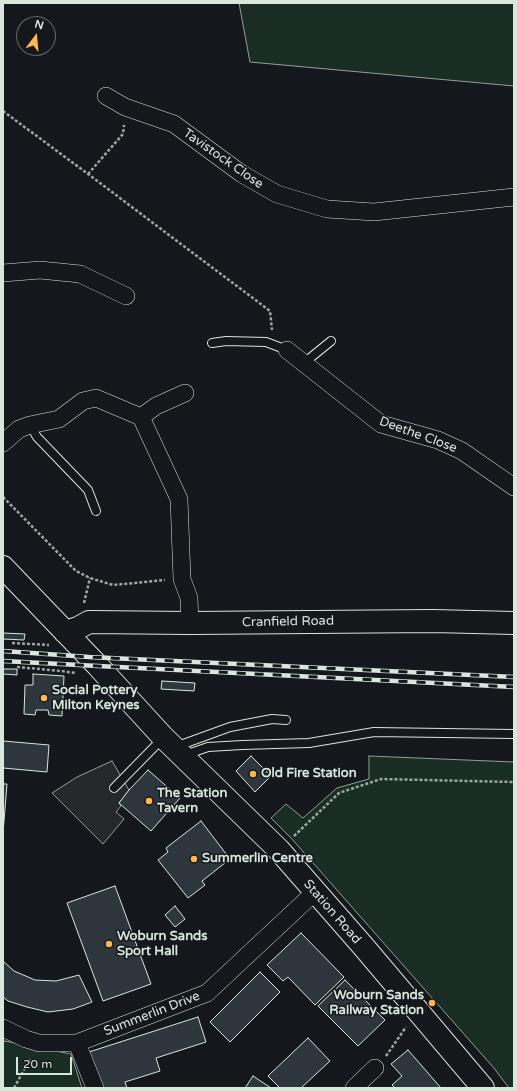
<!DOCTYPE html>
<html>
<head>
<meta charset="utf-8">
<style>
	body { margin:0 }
	#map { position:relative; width:517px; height:1091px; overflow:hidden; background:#14181c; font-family:"Varela Round",sans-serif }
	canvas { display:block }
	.frame { position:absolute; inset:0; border:4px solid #d8e6dc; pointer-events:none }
	.north { position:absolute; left:16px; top:16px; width:40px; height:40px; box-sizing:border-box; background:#14181c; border:1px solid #626a69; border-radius:50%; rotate:16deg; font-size:11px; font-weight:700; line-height:16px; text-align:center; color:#d8e6dc }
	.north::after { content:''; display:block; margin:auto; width:14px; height:18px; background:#ffb74d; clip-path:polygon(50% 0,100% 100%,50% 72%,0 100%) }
	.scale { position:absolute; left:16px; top:1057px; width:56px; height:18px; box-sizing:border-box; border:2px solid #d8e6dc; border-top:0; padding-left:5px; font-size:12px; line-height:14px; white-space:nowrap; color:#d8e6dc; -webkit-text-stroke:3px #14181c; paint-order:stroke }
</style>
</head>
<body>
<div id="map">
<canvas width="517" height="1091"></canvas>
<div class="frame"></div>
<div class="north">N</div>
<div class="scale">20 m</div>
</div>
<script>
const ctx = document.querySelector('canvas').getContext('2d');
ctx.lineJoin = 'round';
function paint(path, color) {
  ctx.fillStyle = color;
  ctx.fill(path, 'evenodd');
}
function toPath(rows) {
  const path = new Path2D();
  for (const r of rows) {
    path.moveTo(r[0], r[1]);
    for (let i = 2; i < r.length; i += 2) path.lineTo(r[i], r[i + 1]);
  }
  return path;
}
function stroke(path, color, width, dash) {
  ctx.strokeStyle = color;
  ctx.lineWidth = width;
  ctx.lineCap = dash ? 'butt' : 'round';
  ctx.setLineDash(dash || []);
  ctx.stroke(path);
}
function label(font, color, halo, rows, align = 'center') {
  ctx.font = font + ' "Varela Round",sans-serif';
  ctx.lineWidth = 3;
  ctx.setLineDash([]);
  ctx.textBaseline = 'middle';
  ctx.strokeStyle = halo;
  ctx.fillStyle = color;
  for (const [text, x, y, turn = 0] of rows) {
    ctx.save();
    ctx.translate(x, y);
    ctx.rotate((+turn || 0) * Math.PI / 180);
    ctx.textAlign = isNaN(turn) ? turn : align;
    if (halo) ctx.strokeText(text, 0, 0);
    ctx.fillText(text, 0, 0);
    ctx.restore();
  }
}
const green = toPath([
	[239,3,514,3,514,86,250,62,239,3],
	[369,756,514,762,514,1088,509,1088,493,1067,291,838,271,818,286,804,303,818,337,788,369,779,369,756],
	[5,1041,71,1054,82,1088,3,1088,3,1042,5,1041]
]);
const parking = toPath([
	[112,761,129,790,119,803,121,806,116,812,124,819,103,844,52,793,77,777,112,761]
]);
const building = toPath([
	[3,633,25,634,24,640,3,639,3,633],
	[3,669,17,669,17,675,3,674,3,669],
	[33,674,64,676,62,716,49,715,48,710,36,710,35,715,24,714,25,685,33,685,33,674],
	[162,681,195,683,194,691,161,689,162,681],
	[3,741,49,745,47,772,3,768,3,741],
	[251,756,271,776,255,792,236,771,251,756],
	[148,770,180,798,151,831,119,803,129,790,148,770],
	[3,784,7,784,3,833,3,784],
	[201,821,230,859,202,881,205,885,188,898,158,860,168,852,166,848,201,821],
	[115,886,151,984,103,1001,67,903,115,886],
	[175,906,185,919,175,927,165,915,175,906],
	[301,933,344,977,315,1005,288,977,283,981,267,965,301,933],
	[3,961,14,971,35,980,56,981,79,975,92,1002,73,1009,48,1012,27,1007,8,1001,3,997,3,961],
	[260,972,280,992,230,1042,210,1022,260,972],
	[345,980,385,1020,358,1046,318,1006,345,980],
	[198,1017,206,1042,156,1058,160,1071,125,1082,127,1088,100,1088,89,1052,198,1017],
	[308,1038,330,1061,301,1088,280,1088,268,1076,308,1038],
	[408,1050,441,1088,395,1088,392,1085,402,1076,391,1064,408,1050],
	[253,1076,271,1088,245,1088,253,1076]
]);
const path = toPath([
	[3,111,88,174,270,311,272,330],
	[88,174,123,134,124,125],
	[3,497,76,571,90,578,113,585,165,580],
	[84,603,90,578],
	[12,643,49,645],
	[17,667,61,671,76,673],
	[294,836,339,793,381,779,514,782],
	[386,1056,406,1027],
	[14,1088,30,1059]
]);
const lane = toPath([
	[212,343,226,341,266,342,287,350],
	[304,363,331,341],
	[30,425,37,437,88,490,96,511],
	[175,747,230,727,272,719,286,720],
	[185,755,208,747,242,745,309,743,374,732,514,734],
	[114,788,163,738]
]);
const street = toPath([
	[106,96,125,107,174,124,242,174,277,194,327,209,374,212,514,197],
	[3,273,40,270,80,274,126,296],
	[287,350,381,424,438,440,462,451,514,487],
	[141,417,156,406,185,393],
	[3,443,19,429,30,425,59,419,83,401,96,398,141,417,179,499,182,579,189,598,190,623],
	[3,1028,26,1039,39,1043,77,1043,207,993,315,892],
	[77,1043,95,1088],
	[354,1088,375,1068]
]);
const secondary = toPath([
	[3,567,98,666,163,737,279,850,363,946,483,1088],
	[65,632,78,628,89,622,190,623,433,621,514,623]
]);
const rail = toPath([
	[3,651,89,657,514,677],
	[3,661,98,666,514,687]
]);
const markers = [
	[44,698,4,"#ffb74d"],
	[253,774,4,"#ffb74d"],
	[149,801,4,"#ffb74d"],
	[194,859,4,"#ffb74d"],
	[109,944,4,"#ffb74d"],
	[432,1003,4,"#ffb74d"]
];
const streetNames = [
	["Tavistock Close",223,159,35],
	["Deethe Close",418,435,20],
	["Cranfield Road",288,622,-1],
	["Station Road",332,912,49],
	["Summerlin Drive",152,1014,-21]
];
const poiNames = [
	["Social Pottery",52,691],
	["Milton Keynes",52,706],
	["Old Fire Station",261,774],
	["The Station",157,794],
	["Tavern",157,809],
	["Summerlin Centre",202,859],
	["Woburn Sands",117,937],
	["Sport Hall",117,952],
	["Woburn Sands",424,996,"right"],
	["Railway Station",424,1011,"right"]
];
paint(green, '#1a2d24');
stroke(green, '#939e99', 1);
paint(parking, '#24282b');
stroke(parking, '#939e99', 1);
paint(building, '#2c363c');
stroke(building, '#d8e6dc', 1);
stroke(lane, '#d8e6dc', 10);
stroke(street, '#d8e6dc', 18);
stroke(secondary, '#d8e6dc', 24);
stroke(path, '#9da8a2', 2.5, [3, 2]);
stroke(lane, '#14181c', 8);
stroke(street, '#14181c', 17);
stroke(secondary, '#14181c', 22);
stroke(rail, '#d8e6dc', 4.5);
stroke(rail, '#14181c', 3, [9]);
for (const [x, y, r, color] of markers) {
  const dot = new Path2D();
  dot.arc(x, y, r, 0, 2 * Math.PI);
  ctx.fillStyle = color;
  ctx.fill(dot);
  stroke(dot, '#14181c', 1.5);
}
label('13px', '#d8e6dc', '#14181c', streetNames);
label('bold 13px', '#d8e6dc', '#14181c', poiNames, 'left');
</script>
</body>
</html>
